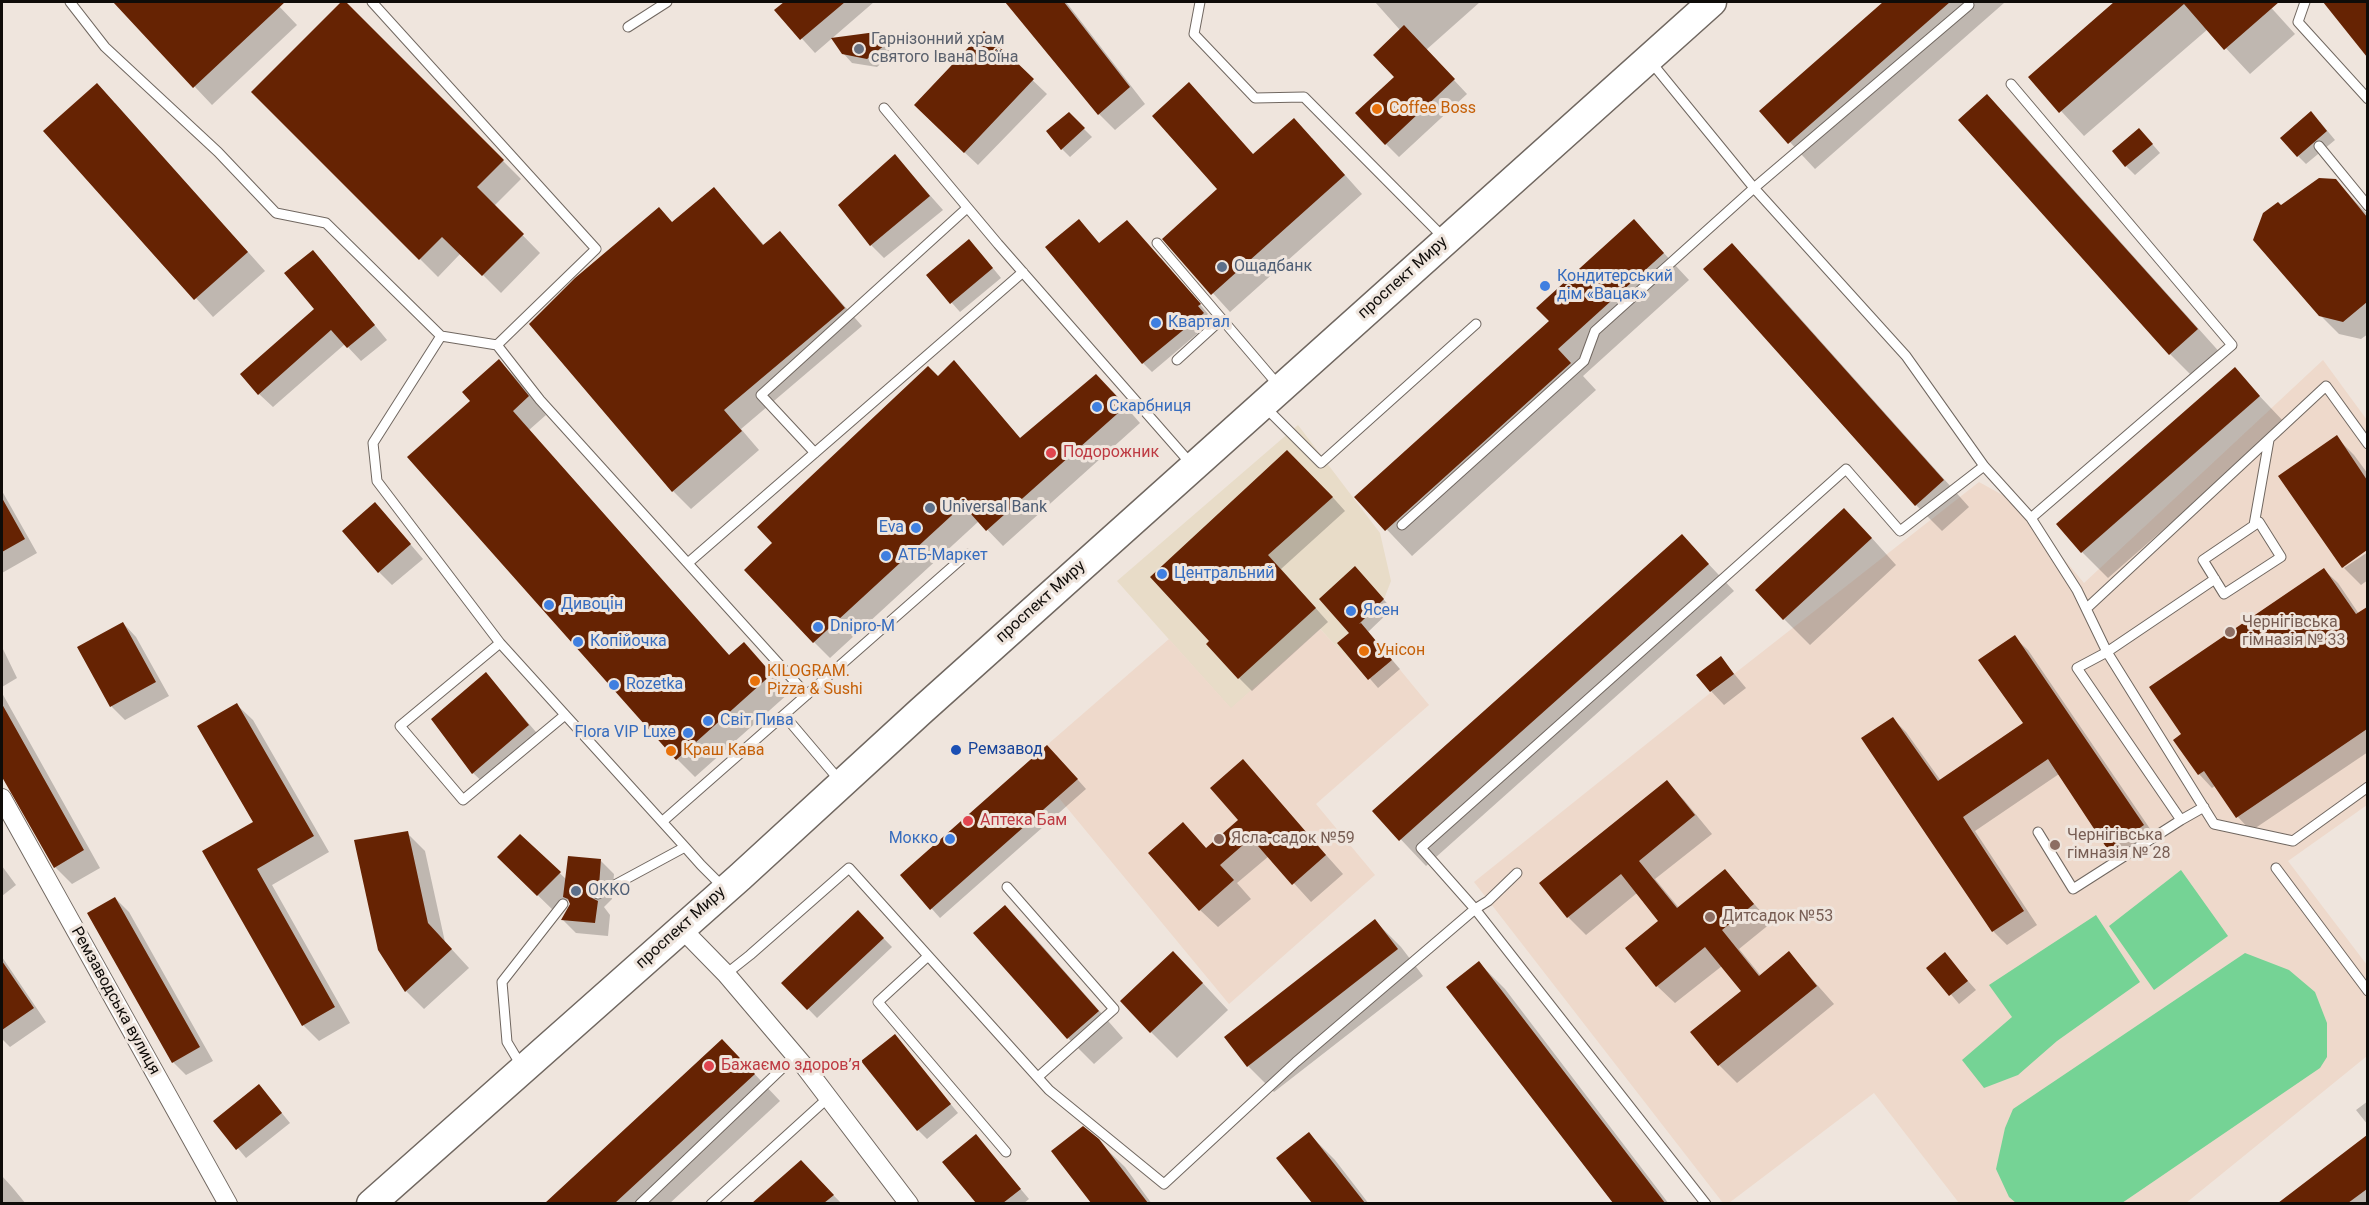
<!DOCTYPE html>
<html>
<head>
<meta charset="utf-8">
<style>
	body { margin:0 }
	#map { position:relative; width:2369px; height:1205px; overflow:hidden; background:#efe5dd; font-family:Roboto,sans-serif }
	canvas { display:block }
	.frame { position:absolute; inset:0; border:3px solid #0f0c09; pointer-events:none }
</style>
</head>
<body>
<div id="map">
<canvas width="2369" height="1205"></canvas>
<div class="frame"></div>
</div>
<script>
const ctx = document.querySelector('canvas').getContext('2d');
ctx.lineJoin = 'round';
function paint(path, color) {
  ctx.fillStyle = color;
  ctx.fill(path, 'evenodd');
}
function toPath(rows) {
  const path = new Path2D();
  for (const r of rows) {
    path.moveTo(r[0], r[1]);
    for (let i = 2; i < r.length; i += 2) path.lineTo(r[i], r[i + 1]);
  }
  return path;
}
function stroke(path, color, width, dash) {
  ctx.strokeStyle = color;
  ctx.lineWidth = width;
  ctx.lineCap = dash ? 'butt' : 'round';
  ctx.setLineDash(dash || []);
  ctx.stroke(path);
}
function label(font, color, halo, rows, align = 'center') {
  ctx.font = font + ' Roboto,sans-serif';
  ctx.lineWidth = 6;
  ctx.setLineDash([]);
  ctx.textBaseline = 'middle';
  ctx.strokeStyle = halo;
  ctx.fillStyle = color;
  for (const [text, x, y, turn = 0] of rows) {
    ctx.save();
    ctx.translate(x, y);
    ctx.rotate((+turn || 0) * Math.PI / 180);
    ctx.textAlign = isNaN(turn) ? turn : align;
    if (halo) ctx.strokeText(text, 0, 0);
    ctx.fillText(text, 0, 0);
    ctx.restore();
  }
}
const commercial = toPath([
	[1298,425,1380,533,1391,581,1384,599,1361,623,1392,660,1368,680,1320,629,1231,709,1117,581]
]);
const education = toPath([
	[2323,360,2367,420,2367,805,2288,861,2367,965,2367,1056,2186,1203,1959,1203,1874,1093,1729,1203,1723,1203,1474,882,1734,674,1979,482,2017,503,2084,583],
	[1320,629,1368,680,1392,660,1429,705,1316,804,1375,875,1229,1004,1058,797,1078,779,1047,745,1169,639,1231,708]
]);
const green = toPath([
	[2181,870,2228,936,2154,990,2109,926],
	[2096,915,2140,982,2057,1041,2018,1075,1984,1088,1962,1060,2012,1017,1989,985],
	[2245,953,2289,970,2315,992,2327,1023,2327,1057,2320,1068,2122,1203,2016,1203,2009,1197,1996,1169,2005,1128,2013,1109]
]);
const shadow = toPath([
	[115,2,275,2,297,25,212,105],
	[344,2,521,179,494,206,540,253,501,293,461,253,438,277,253,92],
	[786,2,874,2,815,53,776,10],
	[1007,2,1066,2,1145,104,1115,130,1099,114],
	[1375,2,1480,2,1426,50,1467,94,1399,157,1386,144,1400,30],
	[1885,2,2004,3,1815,169,1761,111],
	[2117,2,2266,2,2295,34,2250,74,2208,29,2084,136,2030,77],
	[2337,2,2368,2,2368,55,2330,7],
	[875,33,892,54,877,67,852,63,843,53],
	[984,34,1047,94,978,165,929,119],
	[1987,96,2013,122,2223,356,2196,380,2170,354,1960,120],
	[115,103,265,271,213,317,45,131],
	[1069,114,1092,137,1070,157,1062,149],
	[2320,122,2335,140,2306,164,2298,156],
	[1312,138,1362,194,1230,312,1164,239],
	[2147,138,2160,153,2135,175,2126,166],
	[895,156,943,210,884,258,871,245],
	[2335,180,2368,215,2368,334,2361,339,2339,334,2320,315,2281,206],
	[714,189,765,246,780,233,862,326,741,429,759,450,691,509,673,491,673,223],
	[1634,221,1689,280,1583,376,1596,390,1412,556,1356,497,1551,321],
	[1088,230,1100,244,1161,258,1208,314,1206,316,1211,322,1152,372,1143,363],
	[1732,245,1758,271,1969,507,1942,531,1916,505,1705,269],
	[978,250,1001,278,960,312,928,276],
	[326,266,387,340,361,361,345,344,273,407,259,394,316,309],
	[499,361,517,379,546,415,529,430,730,656,744,644,789,693,695,777,677,759,472,401],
	[954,363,1021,439,1112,391,1140,423,1003,546,979,521,830,658,814,642,775,543],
	[2234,369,2285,423,2108,578,2082,552],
	[2336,437,2354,455,2368,474,2368,548,2344,565,2344,568,2368,552,2368,580,2361,585,2343,567],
	[2,491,37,553,2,573],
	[1328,492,1345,511,1281,569,1328,622,1252,691,1239,678,1211,641,1152,577],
	[388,518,423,559,392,585,379,572],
	[1682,536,1734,591,1426,866,1374,811],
	[1870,536,1896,565,1810,645,1784,619],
	[2324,570,2338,583,2359,614,2368,608,2368,752,2251,831,2238,817,2216,785,2212,788,2199,774],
	[1364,577,1392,609,1368,632,1400,669,1378,688,1339,643,1351,633],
	[123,623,136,637,169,696,125,720,112,707,79,647],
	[2014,637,2028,650,2157,839,2122,862,2109,849,2059,774,1975,831,2037,925,2007,945,1994,932,1863,739,1893,719,1906,732,1941,781,2025,724],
	[2,647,17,678,2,687],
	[1721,658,1746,688,1724,705,1711,691],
	[486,674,542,739,487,786,473,773,433,719],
	[2,693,100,868,72,884,55,867,2,773],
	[237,705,253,720,329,852,272,885,350,1023,319,1041,303,1025,204,851,255,823],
	[1056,755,1086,789,940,918,902,875],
	[1243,762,1343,874,1311,902,1269,856,1237,883,1251,899,1218,927,1200,910,1183,824,1207,849,1240,820],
	[1666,782,1684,800,1712,834,1655,879,1679,908,1725,871,1771,923,1739,949,1761,976,1789,953,1834,1004,1737,1083,1719,1065,1743,992,1722,966,1675,1003,1657,986,1661,922,1637,893,1586,935,1568,917],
	[407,833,425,851,445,942,469,968,424,1009,406,991],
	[520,836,567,880,601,861,614,874,612,899,604,907,610,915,608,936,576,933,563,920,571,904,568,900,556,913,517,875],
	[2,866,16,885,2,896],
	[115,898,129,912,213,1061,186,1075,173,1062],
	[1005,907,1031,933,1123,1038,1094,1064,1068,1038],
	[858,912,892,947,817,1018,783,983],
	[1375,921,1401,947,1423,976,1274,1092,1248,1066],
	[1945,955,1976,990,1959,1004,1929,968],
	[2,957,46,1022,10,1047,2,1039],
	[1479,963,1505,989,1669,1204,1614,1204,1448,987],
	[1199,979,1228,1010,1177,1058,1151,1032],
	[895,1036,958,1113,927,1139,918,1130],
	[748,1067,780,1101,669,1204,555,1204,552,1200],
	[267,1095,290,1123,246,1158,215,1121],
	[2368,1101,2368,1125,2356,1110],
	[1309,1134,1335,1160,1369,1204,1314,1204,1278,1158],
	[976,1136,1029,1199,1023,1204,978,1204,944,1162],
	[2368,1137,2368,1204,2281,1204],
	[1098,1141,1125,1167,1152,1204,1093,1204,1053,1151],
	[801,1162,842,1204,755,1204],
	[2,1176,12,1187,26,1204,2,1204]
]);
const building = toPath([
	[113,2,285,2,193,88],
	[341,2,346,2,504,160,477,187,524,234,482,276,442,237,419,260,251,92],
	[784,2,845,2,800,40,774,10],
	[1005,2,1064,2,1130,87,1098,115],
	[1883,2,1950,2,1788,144,1759,111],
	[2114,2,2279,2,2224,50,2184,4,2059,113,2028,77],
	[2323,2,2367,2,2367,57],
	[1404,25,1455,79,1385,145,1355,113,1394,77,1373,55],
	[984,31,1034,79,964,153,914,105],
	[876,32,885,45,867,59,842,54,831,38],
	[1189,82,1253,154,1294,118,1345,175,1211,295,1162,239,1217,189,1152,116],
	[97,83,248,252,194,300,43,131],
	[1987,94,2198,329,2169,355,1958,120],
	[2311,111,2327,131,2297,157,2280,138],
	[1069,112,1085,128,1061,150,1046,131],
	[2139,128,2153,144,2125,167,2112,151],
	[895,154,930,196,870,246,838,205],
	[2319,178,2336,179,2367,217,2367,302,2343,322,2319,316,2253,240,2263,213,2278,202,2281,205],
	[714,187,763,245,780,231,845,308,724,410,742,431,672,492,529,324,575,278,659,207,672,222],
	[1079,219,1099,243,1127,220,1201,304,1198,306,1204,313,1142,364,1045,247],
	[1634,219,1664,253,1558,349,1571,363,1385,531,1354,497,1549,321,1536,308],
	[969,239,993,268,950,304,926,275],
	[1732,243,1944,480,1915,506,1703,269],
	[313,250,375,325,347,348,331,330,258,395,240,374,314,309,284,273],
	[499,359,529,396,513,411,729,655,744,642,772,674,676,760,407,457,470,401,462,392],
	[954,360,1020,438,1096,374,1126,406,986,531,963,505,813,643,744,570,772,543,757,527,928,366,938,376],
	[2235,367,2260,396,2081,553,2056,524],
	[2337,435,2367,480,2367,550,2342,568,2278,476],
	[1287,450,1333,497,1268,555,1316,608,1238,679,1206,644,1209,641,1150,577],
	[2,498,25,539,2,552],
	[375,502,411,544,378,573,342,531],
	[1844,508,1872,538,1783,620,1755,590],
	[1682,534,1709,564,1399,841,1372,811],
	[1355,566,1384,599,1359,624,1361,623,1392,660,1368,680,1337,643,1349,633,1319,599],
	[2324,568,2356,614,2367,607,2367,729,2236,818,2204,771,2198,775,2173,740,2181,734,2149,687],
	[123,622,156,682,110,707,77,647],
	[2015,635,2144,825,2108,850,2048,759,1963,817,2024,911,1992,932,1861,738,1893,717,1938,781,2023,723,1978,660],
	[1721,656,1734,674,1710,692,1696,675],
	[486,672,529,725,472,774,431,719],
	[237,703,314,836,257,869,335,1007,302,1026,202,851,253,822,197,726],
	[2,704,84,850,54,868,2,777],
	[1047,745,1078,779,930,910,900,875],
	[1243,759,1326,855,1292,885,1251,838,1220,865,1234,880,1199,911,1148,853,1183,822,1206,848,1238,820,1210,788],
	[1667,780,1695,815,1639,861,1677,908,1725,869,1754,904,1722,930,1759,976,1789,951,1817,986,1718,1066,1690,1032,1741,991,1705,947,1656,987,1625,948,1658,921,1621,874,1567,918,1539,883],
	[408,831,428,923,452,949,405,992,378,950,354,840],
	[520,834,561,872,537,896,497,857],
	[568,856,601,859,599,886,591,893,592,898,598,901,595,923,561,920,570,904,568,899,563,897],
	[115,897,200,1047,172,1063,87,913],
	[1005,905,1099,1011,1067,1039,973,933],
	[858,910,884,938,807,1010,781,983],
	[1375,919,1398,949,1247,1067,1224,1037],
	[1173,951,1203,983,1150,1033,1120,1001],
	[1945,952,1968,981,1949,996,1926,968],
	[2,961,34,1008,2,1030],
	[1479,961,1665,1203,1613,1203,1446,987],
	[895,1034,951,1104,917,1131,861,1061],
	[722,1039,755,1074,615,1203,545,1203],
	[259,1084,282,1113,236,1150,213,1121],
	[1083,1126,1099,1139,1148,1203,1091,1203,1051,1151],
	[1309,1132,1365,1203,1312,1203,1276,1158],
	[976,1134,1021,1189,1003,1203,976,1203,942,1162],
	[2367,1135,2367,1189,2348,1203,2278,1203],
	[801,1160,834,1195,824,1203,752,1203]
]);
const lane = toPath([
	[70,2,105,47,218,152,276,213,326,223,441,336,497,345],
	[372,2,596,249,497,345,540,400,807,695],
	[1200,2,1194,34,1255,98,1304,97,1444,238],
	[2305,2,2298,22,2368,99],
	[628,27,667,2],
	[1651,62,1754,188,1906,356,1984,466,2031,518,2077,590,2107,652,2214,824,2293,841,2368,787],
	[2011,84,2232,345,2031,518],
	[884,108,998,244,1192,465],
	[2319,146,2368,206],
	[1157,243,1279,386],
	[441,336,373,443,377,481,500,643],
	[1177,360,1222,319],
	[1266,408,1321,463,1476,324],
	[815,453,761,395,967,208],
	[2259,522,2281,557,2224,594,2203,560,2259,522],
	[1402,525,1584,361,1595,331,1754,188,1969,5],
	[2254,525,2269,440],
	[688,563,1023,272],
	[2087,608,2326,386,2368,444],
	[565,715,463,800,400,726,500,643,685,847,701,865,723,887],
	[784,715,840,781],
	[2181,820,2204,807],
	[663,821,967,554],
	[2038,832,2073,889,2181,820,2077,668,2107,652,2215,579],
	[2276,868,2368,991],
	[1517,873,1488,901,1475,909,1706,1204],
	[1007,887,1114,1009,1038,1077],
	[598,894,685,847],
	[927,957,878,1002,1006,1152],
	[726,974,750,955,849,868,1049,1090,1164,1184,1296,1062,1475,909,1421,848,1846,469,1900,531,1984,466],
	[522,1067,507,1042,502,982,563,904],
	[640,1204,796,1055],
	[711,1204,829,1097]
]);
const street = toPath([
	[2,798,228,1204],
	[681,928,726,974,805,1067,909,1204]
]);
const primary = toPath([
	[371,1204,740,877,921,711,1712,2]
]);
const markers = [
	[859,49,6,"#6b7280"],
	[1377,109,6,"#e8710a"],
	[1222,267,6,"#5c6f8a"],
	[1545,286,6,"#3f7fe0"],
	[1156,323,6,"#3f7fe0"],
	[1097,407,6,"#3f7fe0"],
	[1051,453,6,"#e0444e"],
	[930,508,6,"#5c6f8a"],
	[916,528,6,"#3f7fe0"],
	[886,556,6,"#3f7fe0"],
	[1162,574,6,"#3f7fe0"],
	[549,605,6,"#3f7fe0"],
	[1351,611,6,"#3f7fe0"],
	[818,627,6,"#3f7fe0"],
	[2230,632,6,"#8d6e63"],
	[578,642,6,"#3f7fe0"],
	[1364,651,6,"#e8710a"],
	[755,681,6,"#e8710a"],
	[614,685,6,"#3f7fe0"],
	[708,721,6,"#3f7fe0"],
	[688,733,6,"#3f7fe0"],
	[956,750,6,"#1a4fb4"],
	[671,751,6,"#e8710a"],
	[968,821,6,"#e0444e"],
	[950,839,6,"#3f7fe0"],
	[1219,839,6,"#8d6e63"],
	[2055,845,6,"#8d6e63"],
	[576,891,6,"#5c6f8a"],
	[1710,917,6,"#8d6e63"],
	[709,1066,6,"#e0444e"]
];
const worshipNames = [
	["Гарнізонний храм",871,40],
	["святого Івана Воїна",871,58]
];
const foodNames = [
	["Coffee Boss",1389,109],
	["Унісон",1376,651],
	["KILOGRAM.",767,672],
	["Pizza & Sushi",767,690],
	["Краш Кава",683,751]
];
const serviceNames = [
	["Ощадбанк",1234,267],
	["Universal Bank",942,508],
	["ОККО",588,891]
];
const shopNames = [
	["Кондитерський",1557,277],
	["дім «Вацак»",1557,295],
	["Квартал",1168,323],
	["Скарбниця",1109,407],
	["Eva",904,528,"right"],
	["АТБ-Маркет",898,556],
	["Центральний",1174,574],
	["Дивоцін",561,605],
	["Ясен",1363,611],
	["Dnipro-M",830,627],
	["Копійочка",590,642],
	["Rozetka",626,685],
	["Світ Пива",720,721],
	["Flora VIP Luxe",676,733,"right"],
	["Мокко",938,839,"right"]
];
const streetNames = [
	["проспект Миру",1403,278,-42],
	["проспект Миру",1041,602,-42],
	["проспект Миру",681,928,-42],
	["Ремзаводська вулиця",115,1001,61]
];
const healthNames = [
	["Подорожник",1063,453],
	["Аптека Бам",980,821],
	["Бажаємо здоров’я",721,1066]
];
const educationNames = [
	["Чернігівська",2242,623],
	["гімназія № 33",2242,641],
	["Чернігівська",2067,836],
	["гімназія № 28",2067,854],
	["Ясла-садок №59",1231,839],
	["Дитсадок №53",1722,917]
];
const transitNames = [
	["Ремзавод",968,750]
];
paint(commercial, '#e8dcc8');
paint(education, '#eed9cb');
paint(green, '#75d395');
paint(shadow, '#0003');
paint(building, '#662303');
stroke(lane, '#706760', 11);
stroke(street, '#706760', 20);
stroke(primary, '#706760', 31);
stroke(lane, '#fff', 9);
stroke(street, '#fff', 18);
stroke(primary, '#fff', 28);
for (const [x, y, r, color] of markers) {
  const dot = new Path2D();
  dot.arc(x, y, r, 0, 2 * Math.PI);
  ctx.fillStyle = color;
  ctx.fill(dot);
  stroke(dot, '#efe5dd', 2);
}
label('16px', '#5b616d', '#efe5dd', worshipNames, 'left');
label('16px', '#c56008', '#efe5dd', foodNames, 'left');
label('16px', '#4e5e75', '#efe5dd', serviceNames, 'left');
label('16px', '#366cbe', '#efe5dd', shopNames, 'left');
label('16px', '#0f0c09', '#efe5dd', streetNames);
label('16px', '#be3a42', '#efe5dd', healthNames, 'left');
label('16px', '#785e54', '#efe5dd', educationNames, 'left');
label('16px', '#164399', '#efe5dd', transitNames, 'left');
</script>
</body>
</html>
